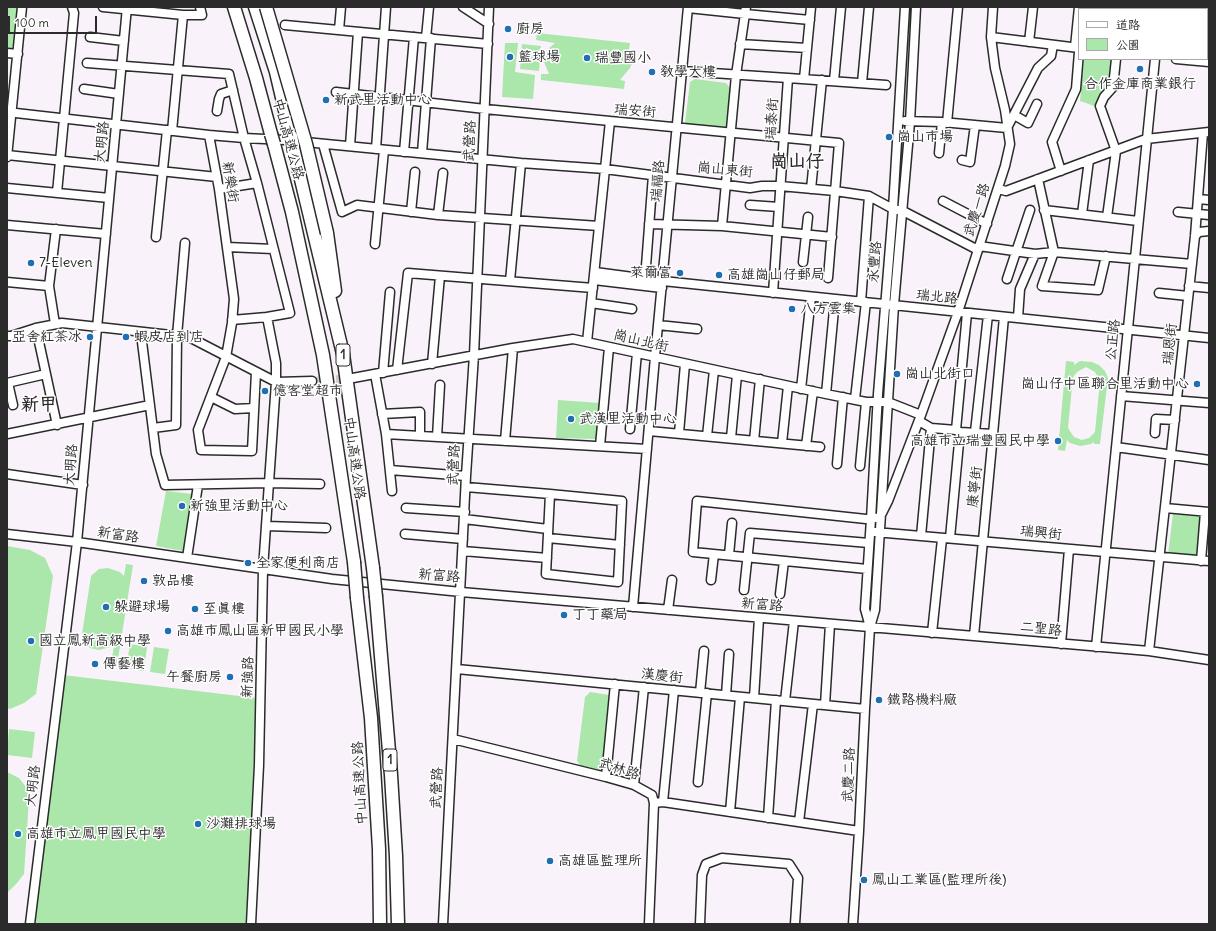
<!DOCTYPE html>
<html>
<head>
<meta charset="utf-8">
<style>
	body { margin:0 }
	#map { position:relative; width:1216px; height:931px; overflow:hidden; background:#faf2fa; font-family:Delius,"LXGW WenKai TC",sans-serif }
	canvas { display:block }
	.frame { position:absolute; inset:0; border:8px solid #2b2b2b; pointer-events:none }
	.legend { position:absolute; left:1078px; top:8px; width:130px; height:52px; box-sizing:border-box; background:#fff; border:1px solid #aaa; margin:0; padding:5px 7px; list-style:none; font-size:12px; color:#2b2b2b }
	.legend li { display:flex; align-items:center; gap:8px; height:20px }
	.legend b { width:20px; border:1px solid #aaa }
	.scale { position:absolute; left:8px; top:16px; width:89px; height:18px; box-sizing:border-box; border:2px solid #2b2b2b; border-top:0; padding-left:5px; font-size:12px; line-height:14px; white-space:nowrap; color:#2b2b2b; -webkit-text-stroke:3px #fff; paint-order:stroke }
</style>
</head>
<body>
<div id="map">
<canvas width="1216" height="931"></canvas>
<div class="frame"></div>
<ul class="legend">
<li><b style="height:5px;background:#fff"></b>道路</li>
<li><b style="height:11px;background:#abe6ab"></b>公園</li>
</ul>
<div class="scale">100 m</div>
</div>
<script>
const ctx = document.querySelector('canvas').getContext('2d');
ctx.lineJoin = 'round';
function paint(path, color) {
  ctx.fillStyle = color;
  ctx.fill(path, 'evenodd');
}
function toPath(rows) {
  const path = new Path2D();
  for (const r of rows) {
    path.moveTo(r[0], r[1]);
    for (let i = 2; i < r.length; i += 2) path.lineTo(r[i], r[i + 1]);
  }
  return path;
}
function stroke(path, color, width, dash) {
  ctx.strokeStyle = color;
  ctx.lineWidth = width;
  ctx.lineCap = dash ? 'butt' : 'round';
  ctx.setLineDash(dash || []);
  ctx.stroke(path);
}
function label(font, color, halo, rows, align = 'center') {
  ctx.font = font + ' Delius,"LXGW WenKai TC",sans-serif';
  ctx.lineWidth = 3;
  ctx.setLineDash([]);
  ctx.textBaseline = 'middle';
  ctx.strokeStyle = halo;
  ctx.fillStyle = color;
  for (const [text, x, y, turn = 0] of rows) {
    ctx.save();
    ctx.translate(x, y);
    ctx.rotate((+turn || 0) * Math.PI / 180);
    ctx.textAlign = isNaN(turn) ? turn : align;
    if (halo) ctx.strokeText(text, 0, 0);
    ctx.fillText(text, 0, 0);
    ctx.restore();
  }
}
const green = toPath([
	[7,7,20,7,16,54,7,53],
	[537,33,630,43,629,50,622,50,631,59,632,63,630,68,620,80,625,81,624,89,541,80,541,74,549,74,544,62,549,48,555,43,536,40],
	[505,43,518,43,515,72,535,75,533,99,502,97],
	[522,44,541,46,539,71,520,69],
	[1084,59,1112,59,1112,94,1103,109,1080,101],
	[695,79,726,83,730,88,727,124,724,128,689,126,685,123,690,82],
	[1066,361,1074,362,1074,365,1080,361,1092,362,1099,365,1105,371,1108,378,1100,444,1094,444,1094,442,1091,444,1080,446,1070,443,1067,440,1065,451,1058,450],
	[1086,367,1095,372,1100,381,1095,432,1089,438,1082,440,1074,437,1068,428,1073,377,1077,372],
	[558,400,600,403,598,435,596,439,556,438],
	[166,491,193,494,183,551,156,546],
	[1173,514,1204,517,1200,558,1168,555],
	[7,546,30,550,45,558,53,576,36,694,24,703,10,709,7,708],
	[126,564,133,565,117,665,111,664,114,646,99,650,90,648,85,643,82,634,91,576,99,569,108,568,120,572,124,576],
	[130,644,147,647,144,671,126,668],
	[154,647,169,649,165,674,150,672],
	[63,675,256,698,248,924,35,924],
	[590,692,609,695,611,698,604,768,602,771,580,765,577,761,585,697],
	[9,729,35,732,32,758,7,755],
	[7,772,19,778,26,787,29,799,24,874,17,883,7,893]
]);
const minorTunnel = toPath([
	[312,381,351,378]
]);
const minor = toPath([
	[103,7,183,15,202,15,200,7],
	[463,7,489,24],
	[746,7,736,75,722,226,832,237],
	[688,8,745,14,810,20],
	[1089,9,1089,7],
	[1160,9,1160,7],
	[1202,9,1202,7],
	[285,25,488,44],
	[339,30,341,7],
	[90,37,124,41],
	[991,37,1079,48],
	[426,38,429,7],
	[1029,42,1033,7],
	[740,44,807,48],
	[1075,47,1079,7],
	[7,53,18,54],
	[1176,59,1209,62],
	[87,63,229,74,244,138,257,183],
	[682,71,788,78,773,293],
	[788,78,886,85],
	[804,79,811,7],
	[834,81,841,7],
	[862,83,869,7],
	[84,89,119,94],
	[336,92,485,109,839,143,828,278],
	[217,111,219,99,221,94,233,90],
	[7,112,209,135,219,189,234,299,232,323,226,357,198,430,201,450,252,451,256,372],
	[1014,115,1028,123,1037,104],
	[905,121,942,122,1007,128,1038,68,1051,56,1053,45],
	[947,123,958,7],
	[172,131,183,15],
	[209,135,244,138,285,140,521,163,605,169,750,188,762,186,780,186,835,191,869,196,893,209,903,211,978,250],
	[323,144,342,212,357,205,438,215,599,226],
	[350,146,358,32],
	[376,149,386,7],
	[404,152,414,37],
	[422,153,431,38],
	[939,153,942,122],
	[7,155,217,177],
	[7,157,22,7],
	[962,160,970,162,975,125],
	[1061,171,1052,142,1076,89,1079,52],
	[1038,179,1054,252],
	[7,188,109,198],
	[219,189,257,183,290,313,267,317,232,320],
	[811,189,822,80],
	[998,189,1006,191,1146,139,1209,132],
	[57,193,74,13,72,7],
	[1198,199,1209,200],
	[943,201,987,224],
	[750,205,779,207],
	[1044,210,1138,221],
	[411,212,415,172],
	[1178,212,1209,215],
	[1082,214,1089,160],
	[438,215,443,173],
	[1107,217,1116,151,1100,106,1104,97,1113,87,1116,59],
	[649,224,722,226],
	[7,225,106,234],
	[1195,236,1199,232,1209,231],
	[156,237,167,130],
	[375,244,384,150],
	[979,246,1035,254,1054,252,1192,264],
	[227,247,273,249],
	[1054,252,1042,286,1098,290,1106,256],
	[803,262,808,217],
	[595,272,663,281,1209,338],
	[645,279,653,175],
	[1007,279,1030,210],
	[594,280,662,288],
	[510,281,521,163],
	[7,282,49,286,55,324],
	[49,286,56,229],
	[1189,286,1209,288],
	[1159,293,1188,296],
	[861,302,869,196],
	[591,303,632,309],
	[1018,318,1020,289,1035,254],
	[658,325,697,329],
	[36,328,57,425],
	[144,332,142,342,156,454,165,485,269,483,320,484],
	[7,336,11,336,36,328,62,323,189,337,276,382,312,381],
	[587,342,610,121],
	[432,364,440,276],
	[397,370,408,273,593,288],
	[383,373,390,292],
	[375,374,386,434,392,491],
	[353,378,513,348,573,339,826,394,866,402,888,402,921,415],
	[7,383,46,374],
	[8,383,13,405],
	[801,389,811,297],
	[826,394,835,299],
	[1121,396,1209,403],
	[211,397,235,409,254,408],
	[855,399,866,302],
	[382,414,420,412,420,436],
	[919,421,931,428,956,430,960,432,993,434],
	[153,428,176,425,177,336,185,243],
	[630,429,637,353],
	[956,430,967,313],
	[649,431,820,447],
	[975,432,988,315],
	[679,433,685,364],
	[1155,433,1156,419,1175,420],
	[7,434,150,405],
	[386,434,647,449],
	[707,436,714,370],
	[437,437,440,385],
	[731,438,737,375],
	[505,441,513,348],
	[754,441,760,379],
	[782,443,788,386],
	[600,446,609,347],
	[806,446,813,391],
	[1116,447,1209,460],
	[837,464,843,397],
	[860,466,866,402],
	[390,470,466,476],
	[7,474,83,485],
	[466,487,550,494,622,501,618,582,546,574,550,494],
	[406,508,465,512],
	[1165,508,1209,512],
	[464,519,548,529],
	[267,526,326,528],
	[875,532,1209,561],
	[7,534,77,542,332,579,461,592,1149,651,1209,660],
	[405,534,463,539],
	[921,536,931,428],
	[548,538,620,545],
	[950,538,960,432],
	[463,551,547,558],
	[729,555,732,523],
	[187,558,198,485],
	[1201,561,1205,512],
	[867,569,693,552,697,501,866,519,880,517,888,501,921,415,958,312,1005,166,1010,144,1005,110,995,68,991,37,993,7],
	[711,580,714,554],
	[744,590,750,533,869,543],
	[780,594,784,561],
	[633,607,655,357,688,7],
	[668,610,672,580],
	[870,627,865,609,871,519,878,394,893,209,905,7],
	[932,633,942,539],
	[974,636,1004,317],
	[1061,644,1069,549],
	[1096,647,1155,59],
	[1149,651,1195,236,1203,133],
	[457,669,865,709],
	[700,693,704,651],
	[726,695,729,654],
	[754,698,759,618],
	[785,701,794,621],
	[825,705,830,624],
	[453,739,606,777,634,785,652,795,654,803,649,924],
	[606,777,615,684],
	[698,782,707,693],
	[634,785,644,687],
	[663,802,674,690],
	[654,803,663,802,859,831],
	[730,812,740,697],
	[768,818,776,700],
	[799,822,813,704],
	[30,924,77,542,127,7],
	[251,924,259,765,263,569,276,382,276,363,267,317],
	[443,924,466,476,474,355,489,7],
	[700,924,702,875,706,864,722,858,789,864,798,878,795,924],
	[853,924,859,831,865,709,870,627,875,610,894,305,910,122,916,7]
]);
const highway = toPath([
	[234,7,256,78,271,134],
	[255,7,276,72,291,136],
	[274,144,292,212,323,355,354,562],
	[293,146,343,354,373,568],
	[327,233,335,291],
	[376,597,391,775,396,856,398,924],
	[357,598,371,718,379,849,380,924]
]);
const highwayBridge = toPath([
	[266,7,306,144,327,233],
	[271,134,274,144],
	[291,136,293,146],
	[354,562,357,598],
	[373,568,376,597]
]);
const markers = [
	[508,29,4,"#1f6fb2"],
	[510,57,4,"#1f6fb2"],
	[587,58,4,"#1f6fb2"],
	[1140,69,4,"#1f6fb2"],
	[652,72,4,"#1f6fb2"],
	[326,100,4,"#1f6fb2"],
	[889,137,4,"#1f6fb2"],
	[31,263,4,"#1f6fb2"],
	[680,273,4,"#1f6fb2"],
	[719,275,4,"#1f6fb2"],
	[792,309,4,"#1f6fb2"],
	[90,337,4,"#1f6fb2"],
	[126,337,4,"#1f6fb2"],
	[897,374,4,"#1f6fb2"],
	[1197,384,4,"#1f6fb2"],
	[265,391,4,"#1f6fb2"],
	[571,419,4,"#1f6fb2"],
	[1058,441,4,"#1f6fb2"],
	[182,506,4,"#1f6fb2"],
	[248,563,4,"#1f6fb2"],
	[144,581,4,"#1f6fb2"],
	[106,607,4,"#1f6fb2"],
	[195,609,4,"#1f6fb2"],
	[564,615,4,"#1f6fb2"],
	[168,631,4,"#1f6fb2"],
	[31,641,4,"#1f6fb2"],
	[95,664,4,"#1f6fb2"],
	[230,677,4,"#1f6fb2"],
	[879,700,4,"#1f6fb2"],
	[198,824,4,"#1f6fb2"],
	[18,834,4,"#1f6fb2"],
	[550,861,4,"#1f6fb2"],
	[864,880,4,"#1f6fb2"]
];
const shields = [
	[343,355,14],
	[390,760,14]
];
const shieldNames = [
	["1",343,355],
	["1",390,760]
];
const poiNames = [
	["廚房",516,29],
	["籃球場",518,57],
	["瑞豐國小",595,58],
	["教學大樓",660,72],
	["合作金庫商業銀行",1140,84,"center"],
	["新武里活動中心",334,100],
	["崗山市場",897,137],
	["7-Eleven",39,263],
	["萊爾富",672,273,"right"],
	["高雄崗山仔郵局",727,275],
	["八方雲集",800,309],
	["亞舍紅茶冰",82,337,"right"],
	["蝦皮店到店",134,337],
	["崗山北街口",905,374],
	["崗山仔中區聯合里活動中心",1189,384,"right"],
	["億客堂超市",273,391],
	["武漢里活動中心",579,419],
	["高雄市立瑞豐國民中學",1050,441,"right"],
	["新強里活動中心",190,506],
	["全家便利商店",256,563],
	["敦品樓",152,581],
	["躲避球場",114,607],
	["至真樓",203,609],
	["丁丁藥局",572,615],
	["高雄市鳳山區新甲國民小學",176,631],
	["國立鳳新高級中學",39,641],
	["傳藝樓",103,664],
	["午餐廚房",222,677,"right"],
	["鐵路機料廠",887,700],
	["沙灘排球場",206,824],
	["高雄市立鳳甲國民中學",26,834],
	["高雄區監理所",558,861],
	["鳳山工業區(監理所後)",872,880]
];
const streetNames = [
	["瑞安街",635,111,5],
	["瑞泰街",772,119,-86],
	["中山高速公路",288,139,75],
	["武營路",470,141,-87],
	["大明路",102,142,-84],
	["崗山東街",725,170,5],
	["瑞福路",658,181,-85],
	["新樂街",230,182,81],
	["武慶一路",977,210,-72],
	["永豐路",875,262,-85],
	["瑞北路",937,297,6],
	["公正路",1113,340,-84],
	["崗山北街",641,341,13],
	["瑞恩街",1170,344,-84],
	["中山高速公路",354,458,82],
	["大明路",71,465,-85],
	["武營路",454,465,-87],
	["康寧街",975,487,-84],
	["瑞興街",1041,533,6],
	["新富路",118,535,8],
	["新富路",439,576,5],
	["新富路",762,605,5],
	["二聖路",1041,629,6],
	["漢慶街",662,676,6],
	["新強路",248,677,-88],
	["武林路",619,769,18],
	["武慶二路",849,775,-88],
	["中山高速公路",360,783,-93],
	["大明路",33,786,-83],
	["武營路",437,788,-87]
];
const districtNames = [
	["崗山仔",797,162],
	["新甲",39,405]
];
paint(green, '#abe6ab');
stroke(minorTunnel, '#d1cad1', 8, [8, 4]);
stroke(minor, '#2b2b2b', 11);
stroke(highway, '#2b2b2b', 15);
stroke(minor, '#fff', 8);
stroke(highway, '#fff', 12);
stroke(highwayBridge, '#2b2b2b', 15, []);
stroke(highwayBridge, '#fff', 12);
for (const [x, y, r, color] of markers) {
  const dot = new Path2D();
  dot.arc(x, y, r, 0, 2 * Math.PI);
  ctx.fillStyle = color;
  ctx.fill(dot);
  stroke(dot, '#fff', 1.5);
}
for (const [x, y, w] of shields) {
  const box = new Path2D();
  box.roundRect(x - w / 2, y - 11, w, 22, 3);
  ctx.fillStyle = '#fff';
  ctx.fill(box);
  stroke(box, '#2b2b2b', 1);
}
label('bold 13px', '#2b2b2b', null, shieldNames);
label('14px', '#2b2b2b', '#fff', poiNames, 'left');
label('14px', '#2b2b2b', '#fff', streetNames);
label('bold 18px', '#2b2b2b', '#fff', districtNames);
</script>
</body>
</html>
